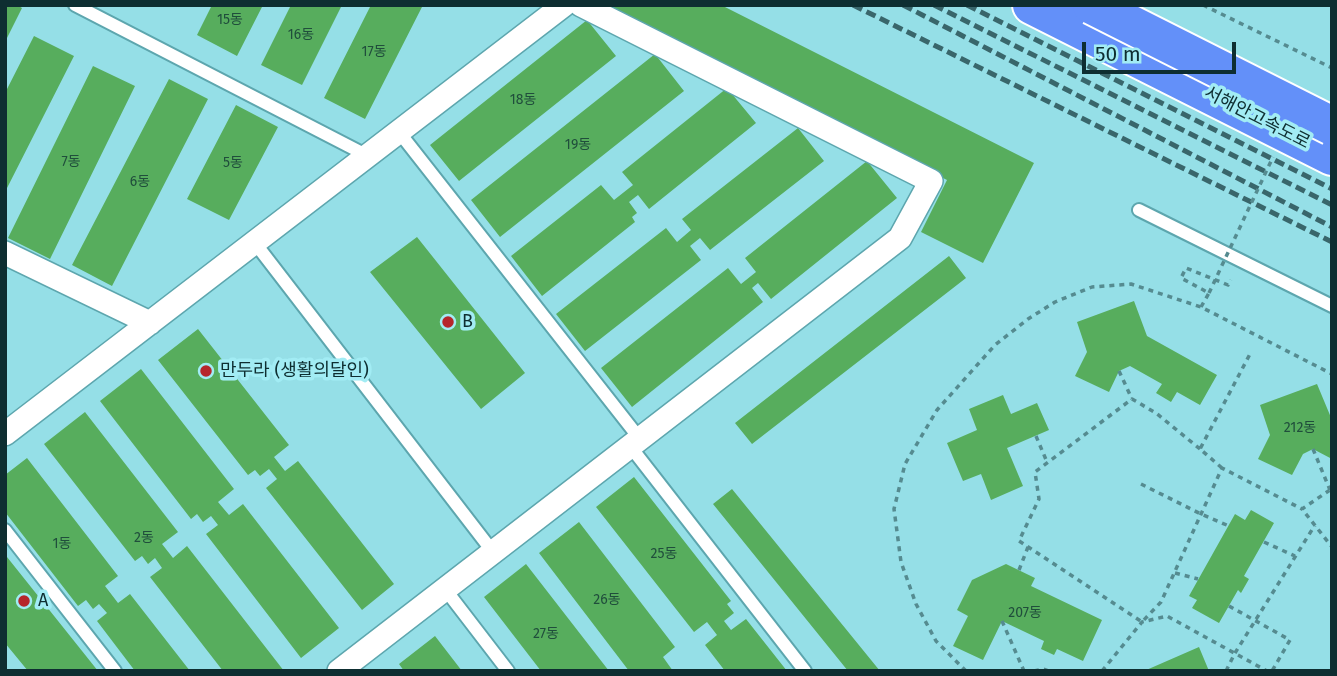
<!DOCTYPE html>
<html>
<head>
<meta charset="utf-8">
<style>
	body { margin:0 }
	#map { position:relative; width:1337px; height:676px; overflow:hidden; background:#95dfe7; font-family:"Fira Sans",sans-serif }
	canvas { display:block }
	.frame { position:absolute; inset:0; border:7px solid #0e2e31; pointer-events:none }
	.scale { position:absolute; left:1082px; top:42px; width:154px; height:32px; box-sizing:border-box; border:4px solid #0e2e31; border-top:0; padding-left:9px; font-size:21px; line-height:24px; white-space:nowrap; color:#0e2e31; -webkit-text-stroke:5px #a2ecf4; paint-order:stroke }
</style>
</head>
<body>
<div id="map">
<canvas width="1337" height="676"></canvas>
<div class="frame"></div>
<div class="scale">50 m</div>
</div>
<script>
const ctx = document.querySelector('canvas').getContext('2d');
ctx.lineJoin = 'round';
function paint(path, color) {
  ctx.fillStyle = color;
  ctx.fill(path, 'evenodd');
}
function toPath(rows) {
  const path = new Path2D();
  for (const r of rows) {
    path.moveTo(r[0], r[1]);
    for (let i = 2; i < r.length; i += 2) path.lineTo(r[i], r[i + 1]);
  }
  return path;
}
function stroke(path, color, width, dash) {
  ctx.strokeStyle = color;
  ctx.lineWidth = width;
  ctx.lineCap = dash ? 'butt' : 'round';
  ctx.setLineDash(dash || []);
  ctx.stroke(path);
}
function label(font, color, halo, rows, align = 'center') {
  ctx.font = font + ' "Fira Sans","Noto Sans KR",sans-serif';
  ctx.lineWidth = 7;
  ctx.setLineDash([]);
  ctx.textBaseline = 'middle';
  ctx.strokeStyle = halo;
  ctx.fillStyle = color;
  for (const [text, x, y, turn = 0] of rows) {
    ctx.save();
    ctx.translate(x, y);
    ctx.rotate((+turn || 0) * Math.PI / 180);
    ctx.textAlign = isNaN(turn) ? turn : align;
    if (halo) ctx.strokeText(text, 0, 0);
    ctx.fillText(text, 0, 0);
    ctx.restore();
  }
}
const building = toPath([
	[5,5,17,5,22,8,5,42],
	[212,5,263,5,237,56,197,35],
	[291,5,342,5,302,85,261,65],
	[371,5,423,5,365,119,324,98],
	[600,5,721,5,1034,163,983,263,921,232,947,180],
	[587,20,616,56,459,181,430,145],
	[34,36,74,56,5,192,5,93],
	[655,54,684,91,500,237,471,200],
	[93,66,135,86,50,259,8,238],
	[169,79,208,99,112,286,72,265],
	[727,88,756,123,649,209,638,195,629,202,637,213,632,217,635,222,542,296,511,256,601,185,614,200,633,185,622,172],
	[236,105,278,127,229,220,187,199],
	[798,128,824,161,710,250,700,238,690,246,701,260,585,351,556,314,666,228,677,242,691,230,682,219],
	[867,161,897,198,771,299,758,283,752,288,763,302,632,407,601,368,728,268,741,284,756,272,745,258],
	[417,237,525,373,481,409,370,272],
	[949,256,966,278,752,444,735,423],
	[1134,301,1147,336,1217,375,1200,405,1177,392,1171,402,1156,393,1162,384,1130,366,1119,371,1109,392,1075,376,1087,352,1077,322],
	[198,329,289,445,274,457,285,471,298,461,394,584,362,610,266,488,277,479,269,469,260,476,255,470,248,475,158,360],
	[141,369,234,489,218,502,229,515,243,504,339,628,301,658,206,534,218,525,211,516,203,522,197,514,191,519,100,401],
	[1317,384,1332,420,1332,459,1313,449,1303,454,1292,475,1258,459,1270,435,1260,405],
	[1003,395,1011,414,1037,403,1049,430,1007,448,1023,486,991,500,981,474,963,481,947,443,977,430,969,409],
	[85,412,178,532,162,544,173,558,187,546,284,671,223,671,150,577,162,568,155,558,148,564,142,556,135,561,44,444],
	[27,458,118,576,105,586,118,603,130,594,190,671,135,671,97,621,107,613,99,604,93,609,86,600,78,606,5,512,5,475],
	[634,477,731,601,727,604,734,613,724,621,731,630,746,619,787,671,725,671,705,645,717,635,707,622,694,632,596,507],
	[732,489,880,671,848,671,713,504],
	[1251,510,1274,523,1244,576,1249,579,1241,593,1238,590,1219,623,1192,608,1197,600,1189,596,1235,514,1245,520],
	[579,522,675,647,663,657,673,671,629,671,539,553],
	[7,557,98,671,28,671,5,643,5,558],
	[526,564,609,671,541,671,484,597],
	[1006,564,1035,578,1031,586,1102,620,1083,661,1057,649,1054,655,1041,649,1044,641,1002,621,983,660,953,646,968,616,957,610,972,580],
	[435,636,462,671,404,671,399,664],
	[1199,647,1209,671,1144,671]
]);
const path = toPath([
	[1203,5,1332,68],
	[1201,307,1209,293,1181,278,1186,268,1228,285,1231,280],
	[1119,371,1132,399],
	[1036,436,1047,462],
	[1200,449,1156,413,1132,399,1035,472,1039,499,1019,541,1142,622,1161,602,1222,468,1302,509],
	[1313,449,1330,490],
	[1222,468,1200,449,1250,354],
	[1141,484,1201,514,1229,526],
	[1330,490,1302,509,1332,547],
	[1264,542,1295,556],
	[1019,570,1028,547],
	[1175,573,1198,579],
	[1229,606,1290,640,1272,671],
	[1002,621,1024,671],
	[966,671,936,641,916,604,901,562,894,509,905,464,937,410,995,345,1028,319,1055,302,1092,287,1131,284,1201,307,1332,374],
	[1034,671,1043,669,1049,671],
	[1102,671,1142,622,1167,616,1267,671],
	[1226,671,1235,653,1315,525]
]);
const service = toPath([
	[75,5,368,156],
	[399,132,640,439],
	[1139,210,1332,306],
	[255,243,493,552],
	[630,446,805,671],
	[5,530,115,671],
	[445,589,508,671]
]);
const minor = toPath([
	[5,253,150,323],
	[5,434,564,5],
	[339,671,900,238,931,181,581,5]
]);
const motorway = toPath([
	[1032,5,1332,156]
]);
const rail = toPath([
	[853,5,1332,242],
	[903,5,1332,227],
	[934,5,1332,205],
	[967,5,1332,189]
]);
const pathBridge = toPath([
	[1209,293,1273,157]
]);
const motorwayBridge = toPath([
	[1092,5,1332,126]
]);
const markers = [
	[448,322,7,"#b6262b"],
	[206,371,7,"#b6262b"],
	[24,601,7,"#b6262b"]
];
const numberNames = [
	["15동",230,20],
	["16동",301,35],
	["17동",374,52],
	["18동",523,100],
	["19동",578,145],
	["7동",71,162],
	["5동",233,163],
	["6동",140,182],
	["212동",1300,428],
	["2동",144,538],
	["1동",62,544],
	["25동",664,554],
	["26동",607,600],
	["207동",1025,613],
	["27동",546,634]
];
const streetNames = [
	["서해안고속도로",1257,118,27]
];
const poiNames = [
	["B",462,322],
	["만두라 (생활의달인)",220,371],
	["A",38,601]
];
paint(building, '#57ad5d');
stroke(service, '#5da6ae', 16);
stroke(minor, '#5da6ae', 26);
stroke(motorway, '#fff', 42);
stroke(path, '#558b90', 3.5, [5, 5]);
stroke(service, '#fff', 12);
stroke(minor, '#fff', 23);
stroke(motorway, '#6390f9', 38);
stroke(rail, '#39666b', 5, [10, 5]);
stroke(motorwayBridge, '#fff', 42, []);
stroke(pathBridge, '#558b90', 3.5, [5, 5]);
stroke(motorwayBridge, '#6390f9', 38);
for (const [x, y, r, color] of markers) {
  const dot = new Path2D();
  dot.arc(x, y, r, 0, 2 * Math.PI);
  ctx.fillStyle = color;
  ctx.fill(dot);
  stroke(dot, '#a2ecf4', 2.5);
}
label('14px', '#204e3c', null, numberNames);
label('18px', '#0e2e31', '#a2ecf4', streetNames);
label('18px', '#0e2e31', '#a2ecf4', poiNames, 'left');
</script>
</body>
</html>
